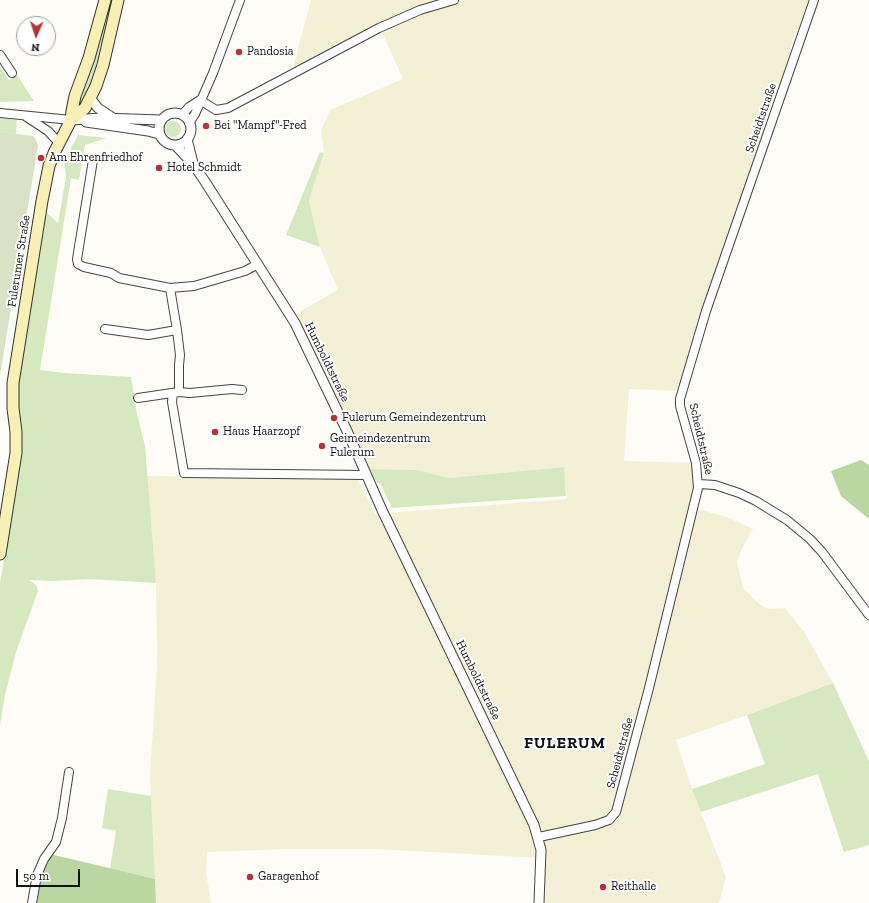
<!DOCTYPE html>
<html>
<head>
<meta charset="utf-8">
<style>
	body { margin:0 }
	#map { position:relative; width:869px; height:903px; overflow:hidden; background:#fefcf6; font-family:"Zilla Slab",serif }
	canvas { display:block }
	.north { position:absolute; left:16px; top:16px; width:40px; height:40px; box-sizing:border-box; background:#fff; border:1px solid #a0a0a0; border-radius:50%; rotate:183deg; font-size:11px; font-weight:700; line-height:16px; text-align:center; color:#111 }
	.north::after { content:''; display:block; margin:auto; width:14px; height:18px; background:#b8323b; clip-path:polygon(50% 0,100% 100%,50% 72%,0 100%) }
	.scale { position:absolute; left:16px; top:869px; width:64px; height:18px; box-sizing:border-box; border:2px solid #111; border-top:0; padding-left:5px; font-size:12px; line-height:14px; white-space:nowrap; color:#111; -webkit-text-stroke:3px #fff; paint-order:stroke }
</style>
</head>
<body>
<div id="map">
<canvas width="869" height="903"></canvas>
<div class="north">N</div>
<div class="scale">50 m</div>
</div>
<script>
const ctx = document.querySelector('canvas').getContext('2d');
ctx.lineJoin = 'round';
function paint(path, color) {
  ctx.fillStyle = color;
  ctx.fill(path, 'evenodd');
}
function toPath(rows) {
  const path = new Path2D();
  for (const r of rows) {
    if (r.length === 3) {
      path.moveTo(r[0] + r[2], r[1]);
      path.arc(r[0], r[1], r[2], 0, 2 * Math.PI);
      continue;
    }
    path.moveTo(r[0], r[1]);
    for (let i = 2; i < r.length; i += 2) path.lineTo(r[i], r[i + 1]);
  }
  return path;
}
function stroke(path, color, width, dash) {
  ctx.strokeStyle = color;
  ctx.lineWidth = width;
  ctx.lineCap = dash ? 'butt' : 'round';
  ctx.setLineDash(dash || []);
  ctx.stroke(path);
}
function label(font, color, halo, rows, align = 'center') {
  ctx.font = font + ' "Zilla Slab",serif';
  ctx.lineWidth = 4;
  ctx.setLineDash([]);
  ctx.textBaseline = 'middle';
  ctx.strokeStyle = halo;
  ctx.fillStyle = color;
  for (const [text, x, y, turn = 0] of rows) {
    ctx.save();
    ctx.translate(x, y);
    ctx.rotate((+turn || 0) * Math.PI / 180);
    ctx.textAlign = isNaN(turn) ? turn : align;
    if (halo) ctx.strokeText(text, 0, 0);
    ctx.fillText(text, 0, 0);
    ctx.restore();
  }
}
const farmland = toPath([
	[311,0,811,0,793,40,779,88,767,116,742,209,680,391,629,389,624,461,695,463,693,508,727,517,753,529,742,548,737,562,743,588,759,604,769,609,785,608,805,633,833,683,747,715,676,740,692,789,726,877,719,903,539,903,541,858,376,849,285,849,207,852,206,872,211,903,156,903,150,776,157,665,156,583,147,476,357,479,375,514,567,499,563,467,449,478,417,470,370,469,298,317,299,312,338,290,320,247,309,201,324,153,321,130,330,110,403,79,385,39,380,24,336,46,292,72]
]);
const green = toPath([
	[108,9,111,11,100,63,83,104,78,102,92,66],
	[0,67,9,80,17,75,34,101,0,102],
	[0,118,17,120,16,134,0,132],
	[173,129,8],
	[78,135,106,138,85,145,79,180,71,178,40,370,64,373,131,377,137,414,145,446,156,583,90,579,52,581,29,580,36,585,38,591,16,652,5,695,0,726,0,583,21,455,22,437,17,402,17,383,46,212,58,223,66,177,64,161],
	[320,152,324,153,309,201,320,247,286,235],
	[564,467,566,496,392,508,380,483,377,483,370,469,417,470,449,478],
	[833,683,869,761,869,845,844,852,818,774,701,812,692,789,765,764,747,715],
	[108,789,151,796,155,879,110,869,116,831,102,828]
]);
const forest = toPath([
	[861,460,869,465,869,519,841,496,831,471],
	[50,854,155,879,156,903,34,903,39,875]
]);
const cemetery = toPath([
	[0,132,33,136,36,140,38,146,0,375]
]);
const minor = toPath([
	[0,55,12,73],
	[200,100,216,110,228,108,379,28,420,10,454,0],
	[0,113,71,120],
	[182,115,189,107,200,100],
	[25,116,48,131,59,143],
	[189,123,195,114,213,73,240,0],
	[93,160,77,259,78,264,84,267,111,273,119,278,170,288,194,286,245,271,258,264],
	[105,329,148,335,177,330,170,288],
	[177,330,180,355,179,365,179,392],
	[173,393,172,402,184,473,366,475],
	[138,398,179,392,190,393,232,389,242,390],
	[699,484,715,485,739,493,756,501,787,520,810,539,822,552,869,615],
	[539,837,595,825,609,820,616,812,649,688,698,488,696,463,680,406,680,399,706,311,814,0],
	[32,903,37,875,44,859,56,842,62,818,69,772]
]);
const tertiary = toPath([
	[90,98,98,108,113,118],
	[175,129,16],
	[71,120,101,118,161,120],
	[86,122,148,131,159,134],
	[187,139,193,163],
	[175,145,193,164,204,180,295,323,348,433,382,510,534,825,541,850,539,903]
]);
const secondary = toPath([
	[71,120,72,111,75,96,89,58,105,0],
	[0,554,16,453,16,432,13,408,13,383,42,201,49,166,54,153,71,120,85,108,96,86,103,65,118,0]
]);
const markers = [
	[239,52,4,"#b8323b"],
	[206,126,4,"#b8323b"],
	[41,158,4,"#b8323b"],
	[159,168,4,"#b8323b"],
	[334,418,4,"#b8323b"],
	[215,432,4,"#b8323b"],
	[322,446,4,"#b8323b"],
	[250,877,4,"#b8323b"],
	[603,887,4,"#b8323b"]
];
const poiNames = [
	["Pandosia",247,52],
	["Bei \"Mampf\"-Fred",214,126],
	["Am Ehrenfriedhof",49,158],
	["Hotel Schmidt",167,168],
	["Fulerum Gemeindezentrum",342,418],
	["Haus Haarzopf",223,432],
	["Geimeindezentrum",330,439],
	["Fulerum",330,453],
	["Garagenhof",258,877],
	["Reithalle",611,887]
];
const streetNames = [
	["Scheidtstraße",761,118,-71],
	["Fulerumer Straße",19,261,-81],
	["Humboldtstraße",327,362,64],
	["Scheidtstraße",701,439,77],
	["Humboldtstraße",478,680,64],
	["Scheidtstraße",620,753,-75]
];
const districtNames = [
	["FULERUM",565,743]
];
paint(farmland, '#f3f0d6');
paint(green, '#d6e8c0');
paint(forest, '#bbd7a1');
paint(cemetery, '#d9e1c6');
stroke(minor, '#444', 10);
stroke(tertiary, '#444', 11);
stroke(secondary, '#333', 13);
stroke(minor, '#fff', 8);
stroke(tertiary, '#fff', 9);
stroke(secondary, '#f9f0b6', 11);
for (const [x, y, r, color] of markers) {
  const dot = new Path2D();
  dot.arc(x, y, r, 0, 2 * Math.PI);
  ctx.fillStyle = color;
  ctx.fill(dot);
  stroke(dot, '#fff', 1.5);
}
label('12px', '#111', '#fff', poiNames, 'left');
label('12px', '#111', '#fff', streetNames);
ctx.letterSpacing = '1px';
label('bold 16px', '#111', '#fff', districtNames);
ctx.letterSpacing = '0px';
</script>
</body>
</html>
